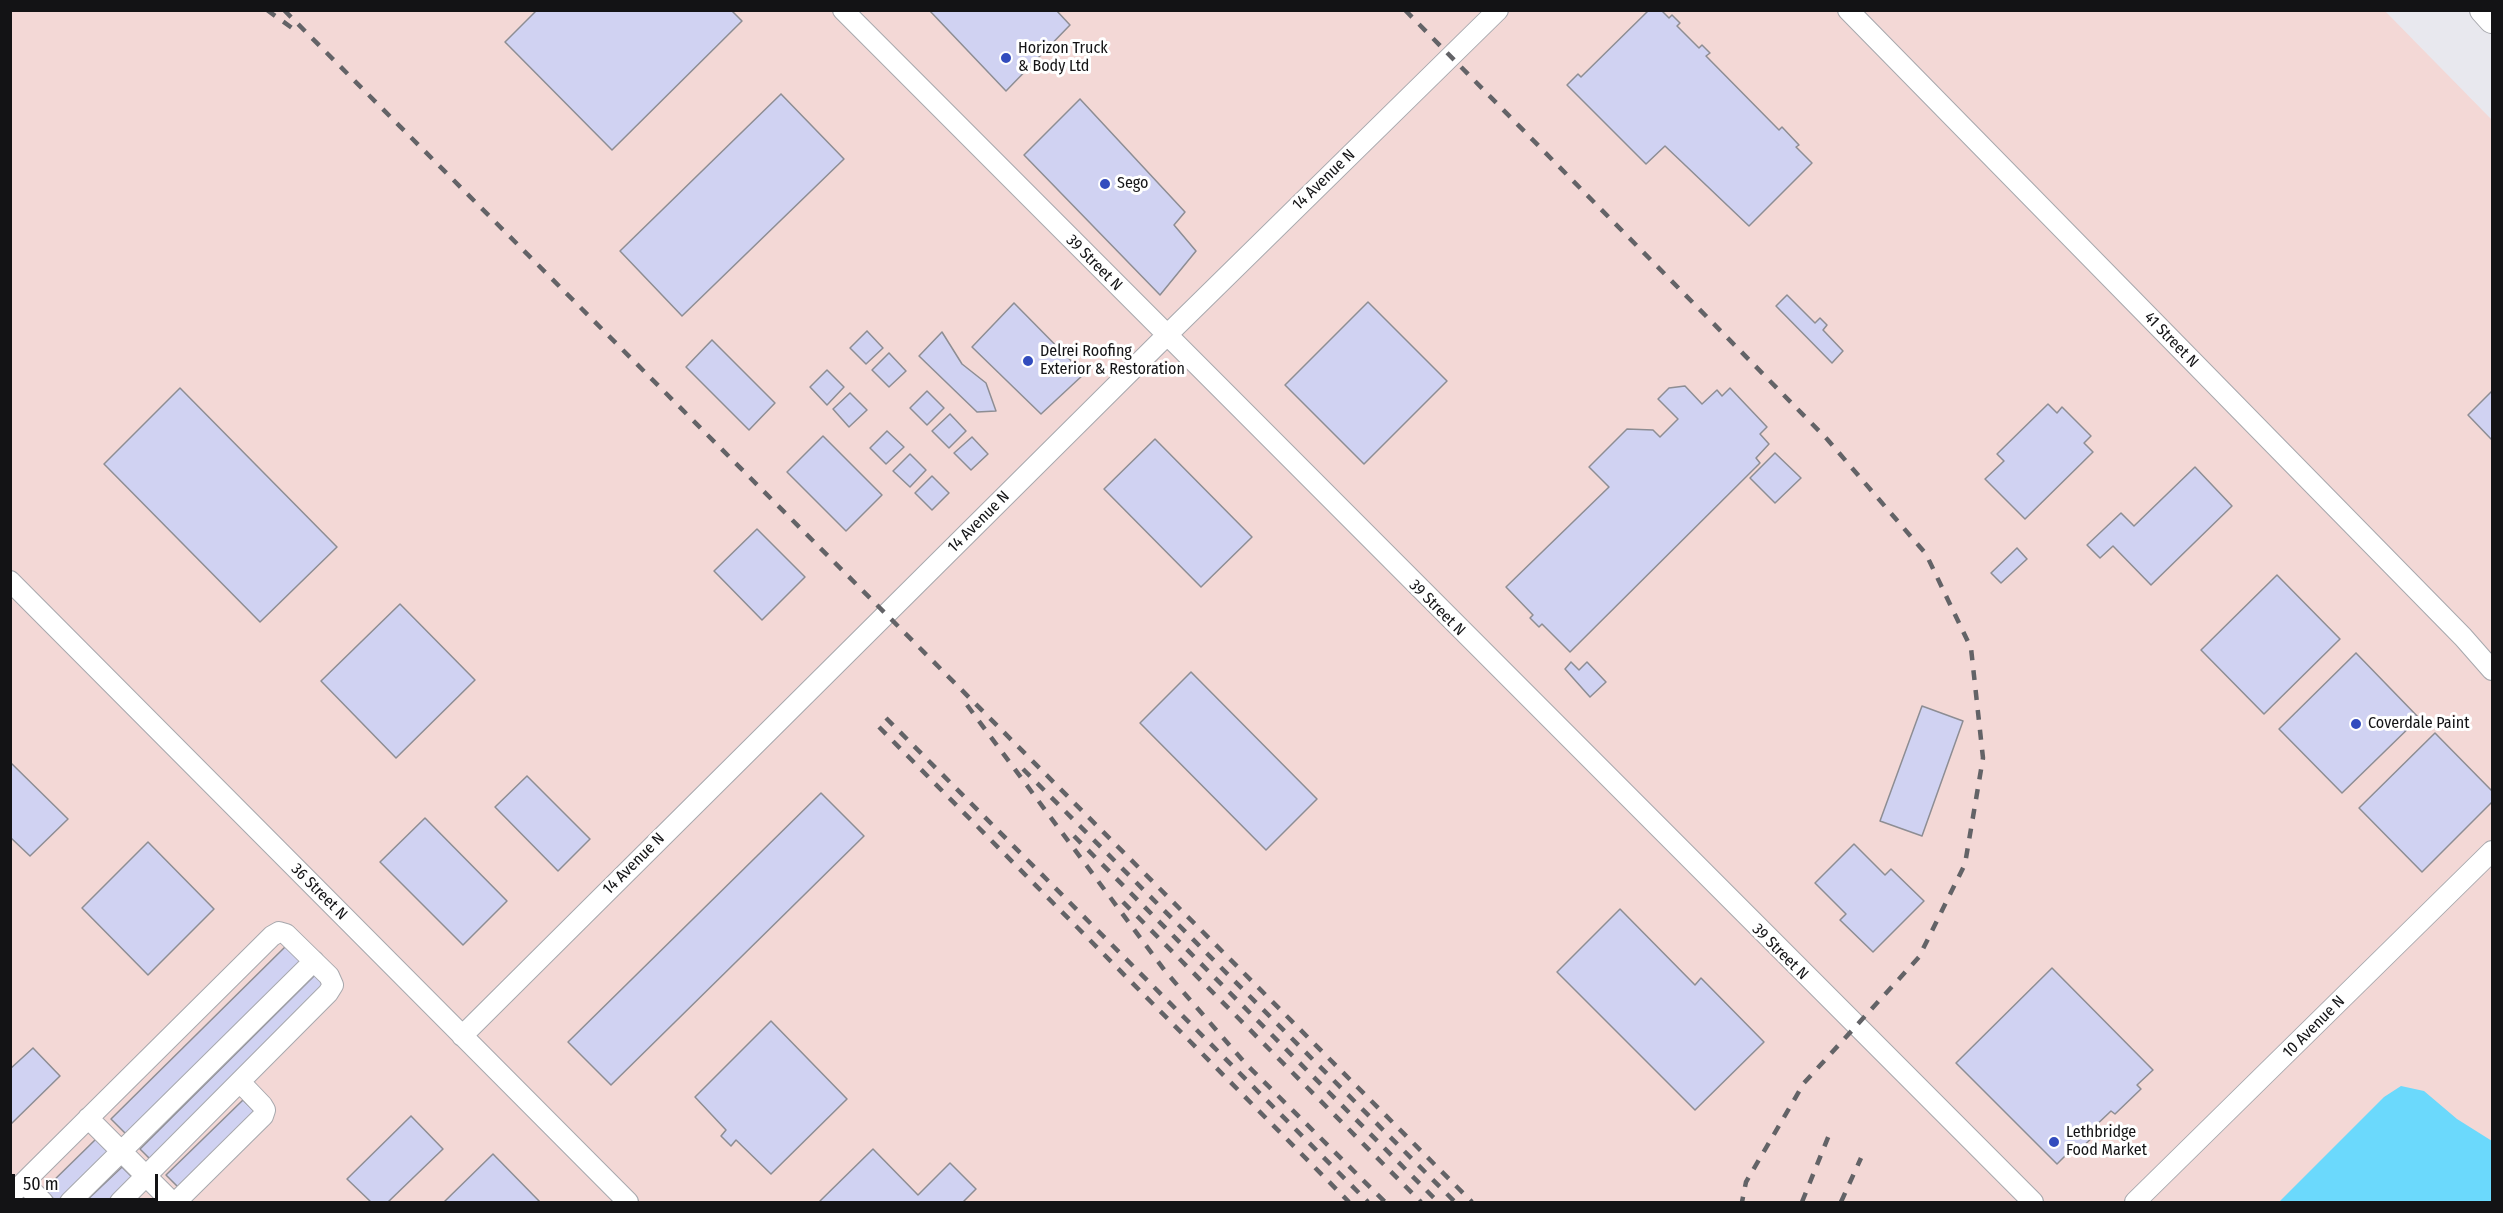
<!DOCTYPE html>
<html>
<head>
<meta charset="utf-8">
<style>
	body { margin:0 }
	#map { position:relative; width:2503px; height:1213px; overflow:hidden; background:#e8e8ee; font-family:"Fira Sans Condensed",sans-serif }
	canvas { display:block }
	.frame { position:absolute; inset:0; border:12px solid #131315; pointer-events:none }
	.scale { position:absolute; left:12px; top:1174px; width:146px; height:27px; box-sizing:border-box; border:3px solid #131315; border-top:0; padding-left:8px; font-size:18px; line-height:21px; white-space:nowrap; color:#131315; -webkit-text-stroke:4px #fff; paint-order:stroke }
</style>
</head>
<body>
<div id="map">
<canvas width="2503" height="1213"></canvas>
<div class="frame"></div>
<div class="scale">50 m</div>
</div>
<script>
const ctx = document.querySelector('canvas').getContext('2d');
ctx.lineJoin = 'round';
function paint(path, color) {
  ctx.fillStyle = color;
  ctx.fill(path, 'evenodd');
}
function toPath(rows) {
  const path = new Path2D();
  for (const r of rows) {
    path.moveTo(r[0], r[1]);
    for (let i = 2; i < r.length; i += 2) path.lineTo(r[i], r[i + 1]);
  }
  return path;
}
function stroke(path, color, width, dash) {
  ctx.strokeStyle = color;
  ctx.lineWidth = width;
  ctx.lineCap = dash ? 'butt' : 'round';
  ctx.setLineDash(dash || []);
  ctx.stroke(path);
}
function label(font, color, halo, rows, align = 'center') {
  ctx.font = font + ' "Fira Sans Condensed",sans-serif';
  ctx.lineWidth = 6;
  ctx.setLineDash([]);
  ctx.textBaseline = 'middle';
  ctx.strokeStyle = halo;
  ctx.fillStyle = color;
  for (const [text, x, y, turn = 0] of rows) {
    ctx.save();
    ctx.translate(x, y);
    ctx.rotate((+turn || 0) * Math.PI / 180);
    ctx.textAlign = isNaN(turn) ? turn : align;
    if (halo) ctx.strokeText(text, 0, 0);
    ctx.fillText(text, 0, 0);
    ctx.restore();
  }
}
const industrial = toPath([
	[10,11,2385,11,2492,120,2492,1202,11,1202]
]);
const water = toPath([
	[2401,1086,2424,1091,2457,1119,2492,1141,2492,1202,2279,1202,2384,1097]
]);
const building = toPath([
	[537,10,731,10,742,21,612,150,505,42,537,10],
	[929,10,1056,10,1070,25,1006,91,929,10],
	[1649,10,1661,10,1669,18,1672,15,1680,23,1677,26,1699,48,1702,45,1710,53,1706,56,1779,130,1782,127,1799,145,1796,147,1812,163,1749,226,1665,146,1646,164,1567,85,1578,74,1581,77,1649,10],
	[781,94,844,159,682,316,620,251,781,94],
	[1080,99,1185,212,1174,225,1196,251,1160,295,1024,155,1080,99],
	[1787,295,1815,323,1820,318,1827,325,1823,330,1843,351,1832,363,1776,306,1787,295],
	[1368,302,1447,381,1364,464,1285,385,1368,302],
	[1014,303,1084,374,1041,414,972,347,1014,303],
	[867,331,883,348,866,364,850,348,867,331],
	[942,332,962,364,986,383,996,411,977,412,919,356,942,332],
	[712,340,775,403,749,430,686,367,712,340],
	[889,353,906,371,889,387,872,370,889,353],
	[827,370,844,387,827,405,810,387,827,370],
	[1685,386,1702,404,1717,390,1722,396,1730,388,1767,427,1760,434,1769,444,1756,458,1760,463,1570,652,1542,624,1539,627,1530,618,1533,615,1506,587,1609,487,1589,467,1627,429,1653,430,1660,437,1678,419,1658,399,1669,388,1685,386],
	[180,388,337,547,260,622,104,464,180,388],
	[927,391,944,408,927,425,910,408,927,391],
	[2492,391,2492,440,2468,415,2492,391],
	[850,393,867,410,849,427,833,409,850,393],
	[2048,404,2057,413,2062,407,2091,436,2084,443,2093,452,2025,519,1985,479,2004,461,1997,454,2048,404],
	[950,414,966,431,949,448,932,431,950,414],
	[887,431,904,447,886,464,870,448,887,431],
	[823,436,882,495,846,531,787,472,823,436],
	[972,437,988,454,971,470,954,453,972,437],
	[1155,439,1252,537,1201,587,1104,489,1155,439],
	[1775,453,1801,478,1775,503,1750,478,1775,453],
	[910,454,926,470,910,487,893,471,910,454],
	[2195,467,2232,506,2151,585,2113,546,2100,558,2087,545,2121,513,2134,526,2195,467],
	[932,476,949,493,932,510,915,493,932,476],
	[757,529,805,577,762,620,714,571,757,529],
	[2017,548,2027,559,2001,583,1991,573,2017,548],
	[2277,575,2340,639,2264,714,2201,650,2277,575],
	[400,604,475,680,396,758,321,681,400,604],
	[2356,653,2419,718,2342,793,2279,729,2356,653],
	[1571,662,1579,670,1587,662,1606,682,1590,697,1565,669,1571,662],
	[1191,672,1317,799,1266,850,1140,723,1191,672],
	[1922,706,1963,721,1922,836,1880,821,1922,706],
	[2435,733,2492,791,2492,802,2422,872,2359,808,2435,733],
	[10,762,68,819,30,856,10,837,10,762],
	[527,776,590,839,558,871,495,807,527,776],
	[821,793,864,836,611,1085,568,1042,821,793],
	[425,818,507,901,463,945,380,862,425,818],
	[148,842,214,909,148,975,82,908,148,842],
	[1854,844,1885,875,1891,869,1924,901,1873,952,1840,920,1846,914,1815,883,1854,844],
	[1620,909,1695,985,1701,978,1764,1042,1695,1110,1557,972,1620,909],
	[286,946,301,962,127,1135,111,1119,286,946],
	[2052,968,2153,1070,2137,1085,2141,1089,2115,1114,2111,1111,2091,1130,2096,1134,2074,1155,2070,1151,2057,1164,1956,1063,2052,968],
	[315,975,328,989,153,1162,140,1149,315,975],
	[771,1021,847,1099,771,1174,736,1140,731,1146,721,1136,726,1130,695,1097,771,1021],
	[33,1048,60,1076,10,1125,10,1069,33,1048],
	[243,1100,256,1113,180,1189,166,1175,243,1100],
	[411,1116,443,1149,388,1202,371,1202,347,1179,411,1116],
	[96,1139,109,1153,57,1202,44,1190,96,1139],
	[873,1149,918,1195,950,1163,976,1189,963,1202,819,1202,873,1149],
	[493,1154,540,1202,444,1202,493,1154],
	[122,1167,135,1180,112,1202,85,1202,122,1167]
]);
const minor = toPath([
	[843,10,2033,1202],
	[1848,10,2463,637,2492,670],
	[10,581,628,1202],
	[462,1036,1166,336,1498,10],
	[88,1118,172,1202],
	[24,1183,43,1202],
	[10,1196,272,936,279,932,286,934,329,976,333,985,328,993,120,1202],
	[70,1202,314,961],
	[176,1202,263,1116,265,1110,262,1105,240,1082],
	[2135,1202,2492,851]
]);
const major = toPath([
	[2483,10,2492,20]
]);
const rail = toPath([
	[267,10,292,28],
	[284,10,1472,1202],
	[1405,10,1827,439,1926,554,1971,648,1983,758,1965,864,1919,957,1804,1083,1746,1182,1742,1202],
	[967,705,1165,971,1245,1063,1385,1202],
	[886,718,1368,1202],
	[879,727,1349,1202],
	[1023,769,1455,1202],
	[1074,836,1438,1202],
	[1123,902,1421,1202],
	[1802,1202,1829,1135],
	[1841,1202,1861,1158]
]);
const markers = [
	[1006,58,6,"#324cbe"],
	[1105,184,6,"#324cbe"],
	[1028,361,6,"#324cbe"],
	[2356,724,6,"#324cbe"],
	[2054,1142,6,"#324cbe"]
];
const poiNames = [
	["Horizon Truck",1018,49],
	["& Body Ltd",1018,67],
	["Sego",1117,184],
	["Delrei Roofing",1040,352],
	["Exterior & Restoration",1040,370],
	["Coverdale Paint",2368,724],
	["Lethbridge",2066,1133],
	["Food Market",2066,1151]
];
const streetNames = [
	["14 Avenue N",1324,180,-44],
	["39 Street N",1094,263,45],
	["41 Street N",2171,340,46],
	["14 Avenue N",979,522,-45],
	["39 Street N",1437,608,45],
	["14 Avenue N",634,864,-45],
	["36 Street N",319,892,45],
	["39 Street N",1780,952,45],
	["10 Avenue N",2314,1027,-45]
];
paint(industrial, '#f3d8d6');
paint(water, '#6bd9fc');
paint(building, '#d0d2f2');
stroke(building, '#8d8d93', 1.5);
stroke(minor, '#a7a8ad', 22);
stroke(major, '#a7a8ad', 28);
stroke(minor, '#fff', 20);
stroke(major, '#fff', 26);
stroke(rail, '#636367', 4.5, [10, 10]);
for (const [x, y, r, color] of markers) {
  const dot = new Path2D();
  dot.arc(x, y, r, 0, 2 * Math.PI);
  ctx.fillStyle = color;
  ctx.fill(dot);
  stroke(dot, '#fff', 2);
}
label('16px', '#131315', '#fff', poiNames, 'left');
label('16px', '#131315', '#fff', streetNames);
</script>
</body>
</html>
